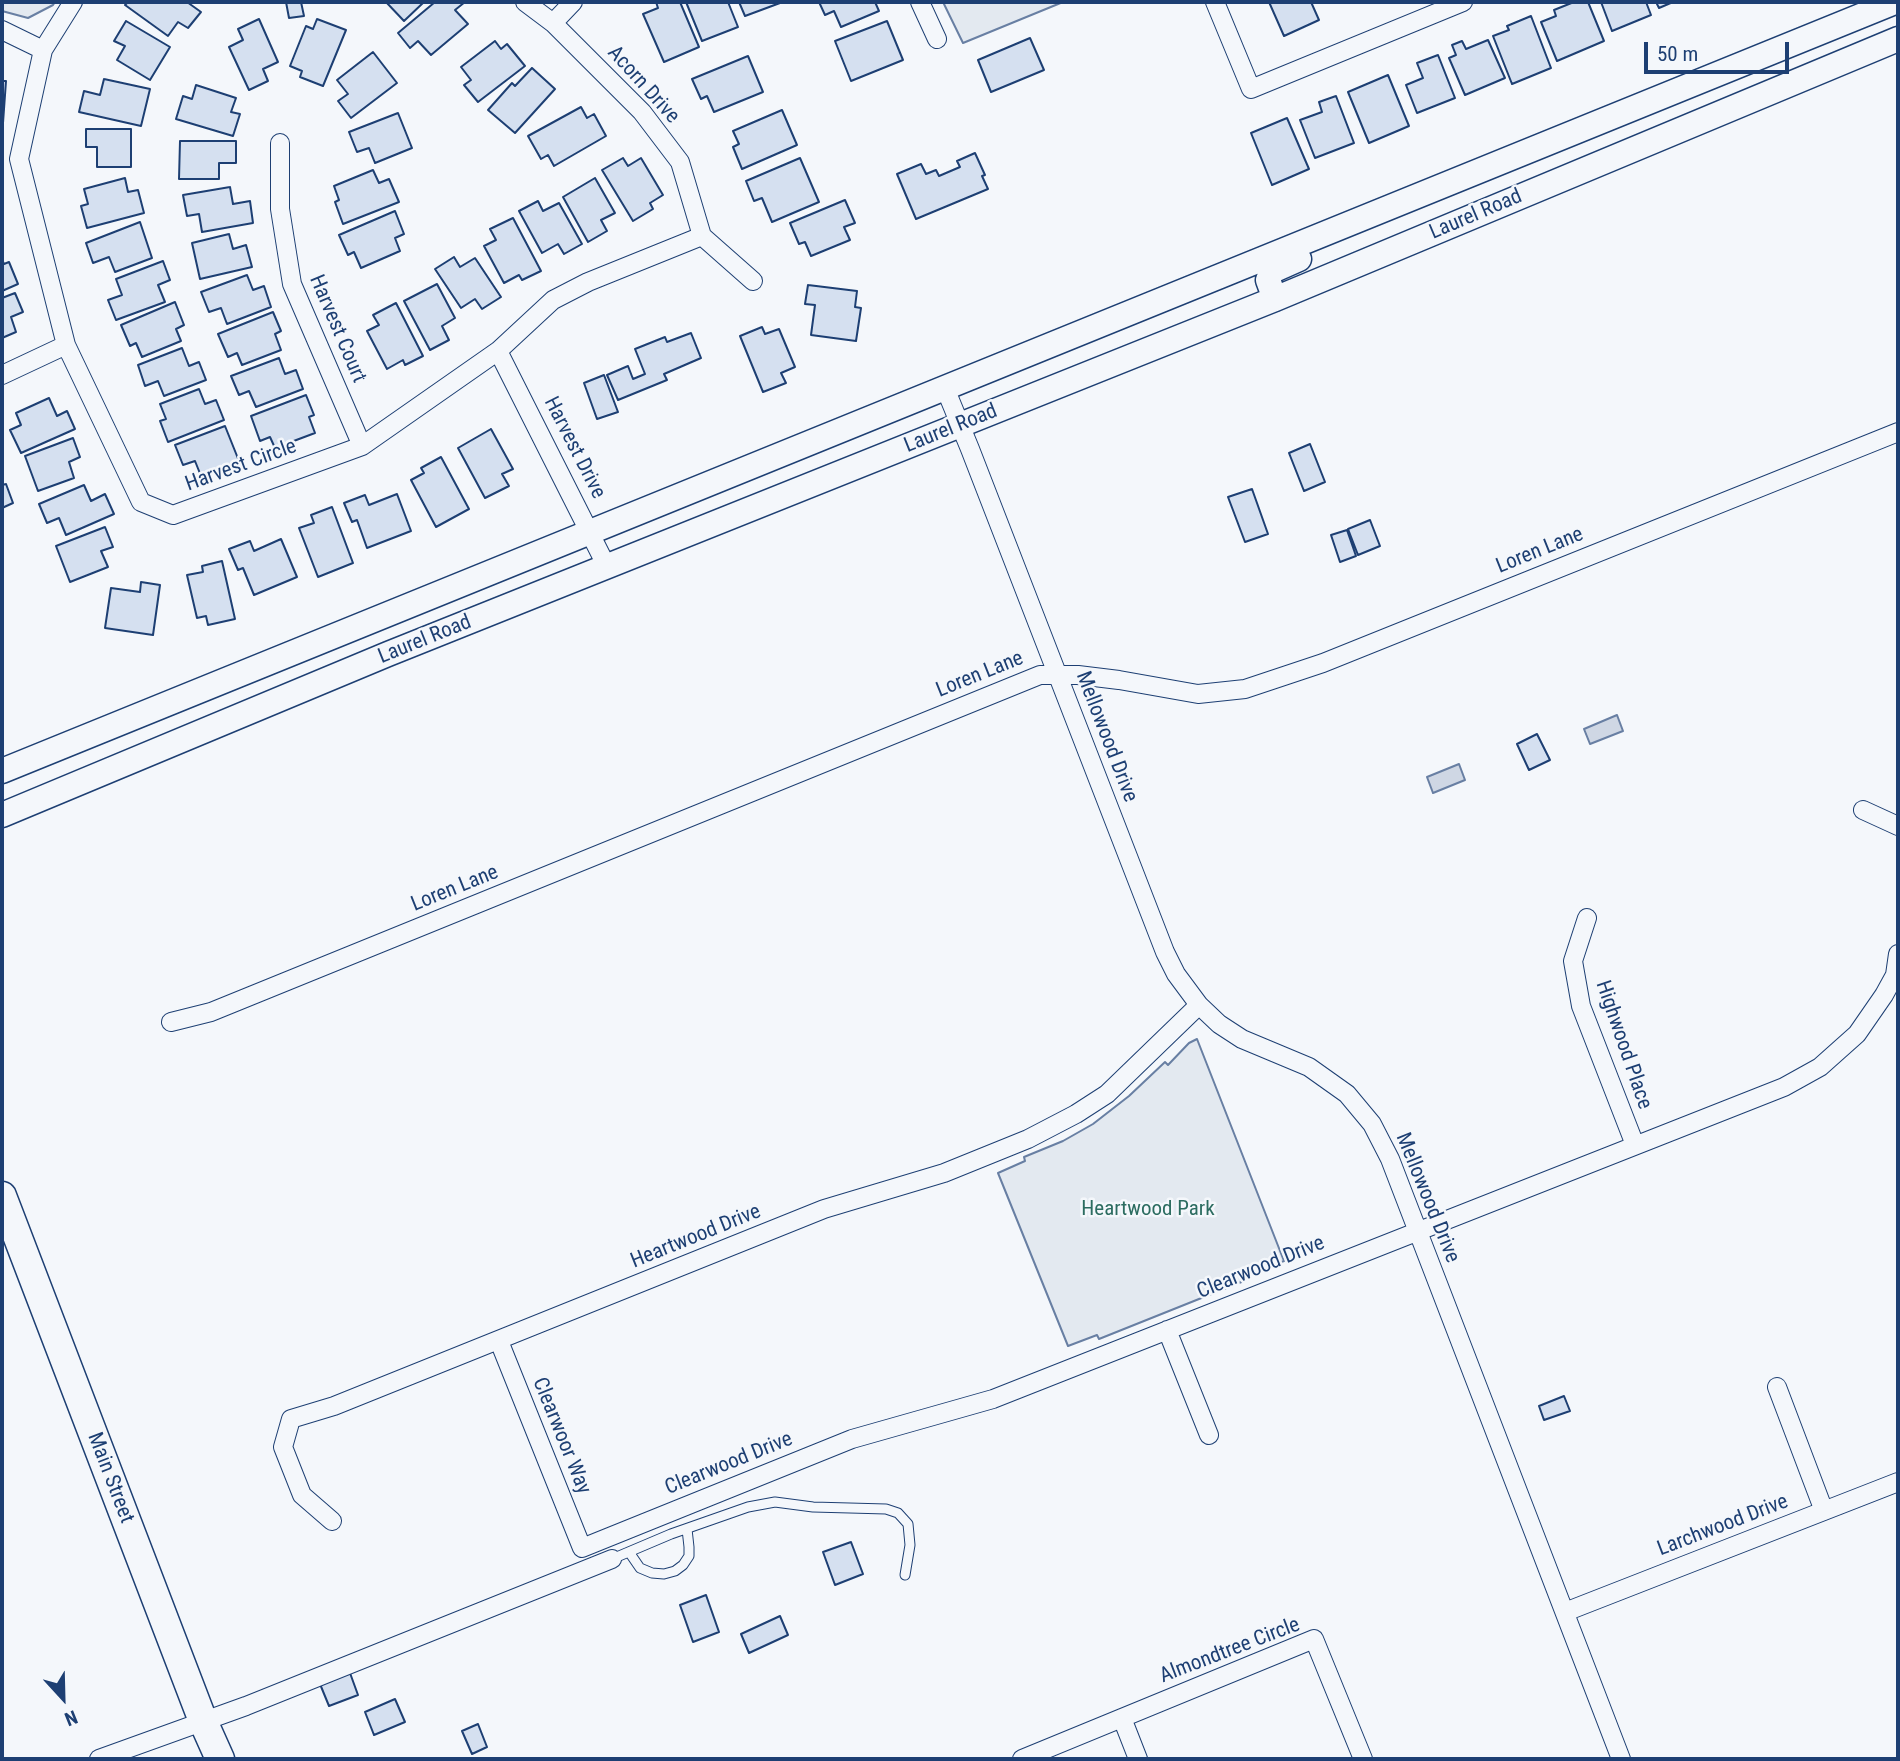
<!DOCTYPE html>
<html>
<head>
<meta charset="utf-8">
<style>
	body { margin:0 }
	#map { position:relative; width:1900px; height:1761px; overflow:hidden; background:#f4f7fb; font-family:"Roboto Condensed",sans-serif }
	canvas { display:block }
	.frame { position:absolute; inset:0; border:4px solid #1d3f73; pointer-events:none }
	.north { position:absolute; left:28px; top:1663px; width:70px; height:70px; -webkit-text-stroke:5px #f4f7fb; paint-order:stroke; rotate:158deg; font-size:19px; font-weight:700; line-height:28px; text-align:center; color:#1d3f73 }
	.north::after { content:''; display:block; margin:auto; width:24px; height:32px; background:#1d3f73; clip-path:polygon(50% 0,100% 100%,50% 72%,0 100%) }
	.scale { position:absolute; left:1644px; top:42px; width:145px; height:32px; box-sizing:border-box; border:4px solid #1d3f73; border-top:0; padding-left:9px; font-size:21px; line-height:24px; white-space:nowrap; color:#1d3f73; -webkit-text-stroke:5px #f4f7fb; paint-order:stroke }
</style>
</head>
<body>
<div id="map">
<canvas width="1900" height="1761"></canvas>
<div class="frame"></div>
<div class="north">N</div>
<div class="scale">50 m</div>
</div>
<script>
const ctx = document.querySelector('canvas').getContext('2d');
ctx.lineJoin = 'round';
function paint(path, color) {
  ctx.fillStyle = color;
  ctx.fill(path, 'evenodd');
}
function toPath(rows) {
  const path = new Path2D();
  for (const r of rows) {
    path.moveTo(r[0], r[1]);
    for (let i = 2; i < r.length; i += 2) path.lineTo(r[i], r[i + 1]);
  }
  return path;
}
function stroke(path, color, width, dash) {
  ctx.strokeStyle = color;
  ctx.lineWidth = width;
  ctx.lineCap = dash ? 'butt' : 'round';
  ctx.setLineDash(dash || []);
  ctx.stroke(path);
}
function label(font, color, halo, rows, align = 'center') {
  ctx.font = font + ' "Roboto Condensed",sans-serif';
  ctx.lineWidth = 5;
  ctx.setLineDash([]);
  ctx.textBaseline = 'middle';
  ctx.strokeStyle = halo;
  ctx.fillStyle = color;
  for (const [text, x, y, turn = 0] of rows) {
    ctx.save();
    ctx.translate(x, y);
    ctx.rotate((+turn || 0) * Math.PI / 180);
    ctx.textAlign = isNaN(turn) ? turn : align;
    if (halo) ctx.strokeText(text, 0, 0);
    ctx.fillText(text, 0, 0);
    ctx.restore();
  }
}
const green = toPath([
	[2,2,55,2,53,5,28,18,2,11,2,2],
	[943,2,1063,2,963,43,943,2],
	[1197,1039,1284,1261,1243,1277,1244,1281,1099,1339,1097,1335,1068,1346,998,1173,1025,1161,1024,1157,1063,1141,1093,1124,1129,1096,1165,1062,1168,1065,1189,1043,1197,1039]
]);
const water = toPath([
	[1617,715,1623,731,1590,744,1584,729,1617,715],
	[1459,764,1465,780,1433,793,1427,777,1459,764]
]);
const building = toPath([
	[128,2,187,2,201,12,188,28,178,22,168,36,125,5,128,2],
	[286,2,301,2,304,16,289,18,286,2],
	[386,2,424,2,404,21,386,2],
	[435,2,465,2,455,10,468,24,431,55,418,41,410,48,398,33,435,2],
	[656,2,680,2,699,47,664,62,643,14,658,8,656,2],
	[686,2,728,2,738,27,702,41,686,2],
	[739,2,779,2,780,3,745,16,739,2],
	[819,2,875,2,879,11,841,27,834,11,825,15,819,2],
	[1269,2,1311,2,1319,20,1284,36,1269,2],
	[1574,2,1588,2,1604,41,1557,61,1541,22,1556,16,1554,10,1574,2],
	[1601,2,1646,2,1651,15,1612,31,1601,2],
	[1656,2,1673,2,1659,8,1656,2],
	[1531,16,1551,68,1512,84,1493,36,1509,30,1507,26,1531,16],
	[259,19,278,62,263,69,268,81,249,90,229,47,243,40,238,29,259,19],
	[317,19,346,30,323,86,300,77,302,71,290,66,306,26,313,29,317,19],
	[126,21,170,47,150,80,117,60,125,46,114,41,126,21],
	[887,21,903,60,851,81,835,41,887,21],
	[1030,38,1044,70,991,92,978,60,1030,38],
	[1488,40,1505,78,1465,95,1449,58,1456,55,1452,45,1462,41,1466,49,1488,40],
	[495,41,501,49,507,44,525,66,478,102,464,85,471,80,461,67,495,41],
	[373,52,397,83,351,118,338,101,348,94,337,80,373,52],
	[1438,55,1455,98,1417,113,1406,85,1423,78,1417,63,1438,55],
	[748,56,763,92,714,112,707,96,701,99,692,79,748,56],
	[532,68,555,89,515,133,488,110,512,83,515,86,532,68],
	[1388,75,1409,126,1369,143,1348,92,1388,75],
	[104,79,150,89,141,126,79,112,84,91,100,95,104,79],
	[2,81,6,81,3,123,2,123,2,81],
	[196,85,236,98,231,112,240,114,233,136,176,119,183,96,192,99,196,85],
	[1336,96,1354,143,1315,158,1300,120,1322,112,1319,102,1336,96],
	[581,107,587,118,594,114,606,136,554,166,548,155,541,159,528,136,581,107],
	[782,110,797,145,742,169,733,147,739,144,733,131,782,110],
	[398,113,412,148,375,163,369,148,357,152,349,132,398,113],
	[1287,118,1309,169,1272,185,1251,133,1287,118],
	[86,129,131,129,131,167,97,167,97,147,86,147,86,129],
	[180,141,236,141,236,163,219,163,219,179,179,179,180,141],
	[975,153,985,175,982,176,988,189,916,219,897,174,921,164,926,174,936,170,939,176,960,167,957,161,975,153],
	[623,158,628,166,641,158,663,195,650,203,653,209,633,221,602,170,623,158],
	[800,158,819,202,772,222,762,198,754,201,746,181,800,158],
	[373,170,379,183,389,179,399,202,343,224,335,202,339,200,334,186,373,170],
	[125,178,128,192,138,190,144,213,87,228,81,206,88,204,84,189,125,178],
	[595,178,615,213,601,220,607,231,588,242,563,197,595,178],
	[230,187,233,204,250,201,253,223,202,232,199,214,187,216,183,195,230,187],
	[845,200,855,223,844,227,850,240,811,256,805,242,799,244,790,223,845,200],
	[538,201,543,211,559,203,582,244,564,254,558,244,542,253,519,211,538,201],
	[395,211,404,234,395,238,400,251,361,268,354,252,348,255,339,235,395,211],
	[513,218,541,271,522,280,519,275,504,283,484,246,496,240,490,229,513,218],
	[140,222,152,258,115,272,109,257,93,263,86,243,140,222],
	[229,234,233,249,246,245,252,267,200,279,192,243,229,234],
	[454,257,460,267,475,258,501,297,482,309,475,299,461,308,435,269,454,257],
	[2,259,4,264,9,262,18,284,2,291,2,259],
	[163,261,170,280,158,285,165,302,116,320,108,300,122,295,116,279,163,261],
	[247,275,253,290,264,286,271,307,227,324,221,308,209,312,201,292,247,275],
	[437,284,455,318,442,326,449,340,430,350,404,301,437,284],
	[808,285,857,291,855,307,861,308,856,341,811,335,815,305,805,304,808,285],
	[15,293,23,312,11,317,16,332,2,338,2,298,15,293],
	[175,302,184,325,176,329,181,341,142,357,136,343,130,346,121,325,175,302],
	[396,303,423,356,405,365,403,360,387,369,367,331,379,325,373,315,396,303],
	[273,312,281,331,275,334,281,350,242,365,237,353,228,357,218,334,273,312],
	[762,327,765,334,779,329,795,367,781,373,786,383,763,392,740,336,762,327],
	[691,333,701,358,664,374,667,380,618,400,607,375,628,366,633,379,645,374,635,349,665,337,667,342,691,333],
	[182,348,189,366,199,362,206,380,164,396,158,381,145,386,138,365,182,348],
	[279,358,285,374,296,370,303,389,256,407,249,391,239,395,231,376,279,358],
	[604,375,618,412,597,419,584,383,604,375],
	[199,389,205,404,216,400,224,420,168,442,160,421,166,419,160,404,199,389],
	[306,395,314,415,309,417,315,433,275,448,270,437,260,441,251,416,306,395],
	[49,398,57,416,67,411,75,429,21,453,10,430,21,425,16,413,49,398],
	[225,426,239,461,201,476,195,461,183,465,175,445,225,426],
	[491,429,513,469,502,474,509,486,485,498,458,448,491,429],
	[73,438,80,457,69,462,74,478,38,491,25,456,73,438],
	[1310,444,1325,482,1304,491,1289,453,1310,444],
	[441,457,469,509,436,527,411,480,424,473,421,468,441,457],
	[6,484,13,503,2,508,2,485,6,484],
	[84,485,91,501,105,494,114,514,66,535,59,518,47,523,39,504,84,485],
	[1252,489,1268,534,1245,542,1228,497,1252,489],
	[397,494,411,531,367,548,357,520,352,522,344,503,365,495,369,505,397,494],
	[332,507,353,563,318,577,299,528,314,523,311,515,332,507],
	[1370,520,1380,546,1358,555,1348,529,1370,520],
	[105,527,113,547,101,551,108,567,70,582,56,546,105,527],
	[1347,530,1356,556,1340,562,1331,535,1347,530],
	[281,539,297,577,254,595,243,568,238,570,229,549,250,541,254,551,281,539],
	[222,561,235,619,208,625,206,616,197,618,187,575,203,572,202,566,222,561],
	[141,582,160,585,153,635,105,628,111,588,140,592,141,582],
	[1537,734,1550,760,1529,770,1517,744,1537,734],
	[1564,1396,1570,1411,1544,1420,1539,1406,1564,1396],
	[851,1542,863,1574,835,1585,823,1552,851,1542],
	[706,1595,719,1632,693,1642,680,1605,706,1595],
	[780,1616,788,1635,749,1653,741,1634,780,1616],
	[350,1673,358,1695,329,1706,320,1684,350,1673],
	[395,1699,405,1722,374,1735,365,1712,395,1699],
	[478,1724,487,1747,472,1754,462,1731,478,1724]
]);
const service = toPath([
	[629,1552,640,1568,652,1573,664,1574,675,1571,683,1565,689,1556,689,1547,687,1529],
	[612,1559,671,1534,748,1507,775,1502,813,1507,886,1509,898,1513,908,1524,910,1545,905,1575]
]);
const minor = toPath([
	[73,2,43,50,19,159,66,345,141,502,173,515,362,446,498,351,553,300,588,282,702,236],
	[525,2,553,23,642,112,680,162,702,236,753,281],
	[920,2,937,39],
	[1215,2,1251,89,1463,2],
	[553,23,573,2],
	[2,30,43,50],
	[280,143,280,209,292,284,362,446],
	[498,351,607,567],
	[2,375,66,345],
	[945,388,970,449,1165,952,1176,974,1199,1005,1219,1024,1242,1039,1309,1067,1347,1094,1372,1124,1390,1159,1621,1759],
	[1863,810,1898,826],
	[1587,918,1573,961,1581,1006,1635,1145],
	[171,1022,211,1012,1040,675,1078,675,1119,680,1198,694,1245,689,1323,663,1898,432],
	[1167,1330,1209,1435],
	[499,1341,582,1548,852,1439,993,1399,1784,1087,1820,1067,1857,1034,1884,995,1895,975,1898,954],
	[1777,1387,1824,1511],
	[332,1521,302,1495,283,1447,291,1419,334,1406,824,1209,944,1173,1028,1139,1076,1114,1107,1094,1199,1005],
	[1565,1612,1898,1482],
	[1122,1718,1138,1759],
	[99,1759,246,1706,612,1559],
	[1022,1759,1314,1639,1363,1759]
]);
const secondary = toPath([
	[1275,299,1268,280,1272,271,1299,259],
	[2,771,1895,2],
	[2,815,388,654,1275,299,1898,39]
]);
const primary = toPath([
	[2,1196,203,1721,220,1759]
]);
const streetNames = [
	["Acorn Drive",643,85,48],
	["Laurel Road",1476,215,-23],
	["Harvest Court",337,329,67],
	["Laurel Road",951,429,-22],
	["Harvest Drive",574,448,63],
	["Harvest Circle",241,466,-20],
	["Loren Lane",1540,551,-22],
	["Laurel Road",425,640,-22],
	["Loren Lane",980,675,-22],
	["Mellowood Drive",1106,737,69],
	["Loren Lane",455,889,-22],
	["Highwood Place",1623,1045,71],
	["Mellowood Drive",1427,1198,68],
	["Heartwood Drive",696,1237,-22],
	["Clearwood Drive",1261,1268,-22],
	["Clearwoor Way",561,1436,68],
	["Clearwood Drive",729,1464,-22],
	["Main Street",110,1478,69],
	["Larchwood Drive",1723,1526,-21],
	["Almondtree Circle",1230,1651,-21]
];
const parkNames = [
	["Heartwood Park",1148,1210]
];
paint(green, '#e3e9f0');
stroke(green, '#687fa3', 2);
paint(water, '#cfd7e4');
stroke(water, '#687fa3', 2);
paint(building, '#d5e0f0');
stroke(building, '#1d3f73', 2);
stroke(service, '#1d3f73', 11);
stroke(minor, '#1d3f73', 20);
stroke(secondary, '#1d3f73', 27);
stroke(primary, '#1d3f73', 31);
stroke(service, '#f4f7fb', 9);
stroke(minor, '#f4f7fb', 18);
stroke(secondary, '#f4f7fb', 24);
stroke(primary, '#f4f7fb', 28);
label('21px', '#1d3f73', '#f4f7fb', streetNames);
label('21px', '#2c6c60', '#f4f7fb', parkNames);
</script>
</body>
</html>
